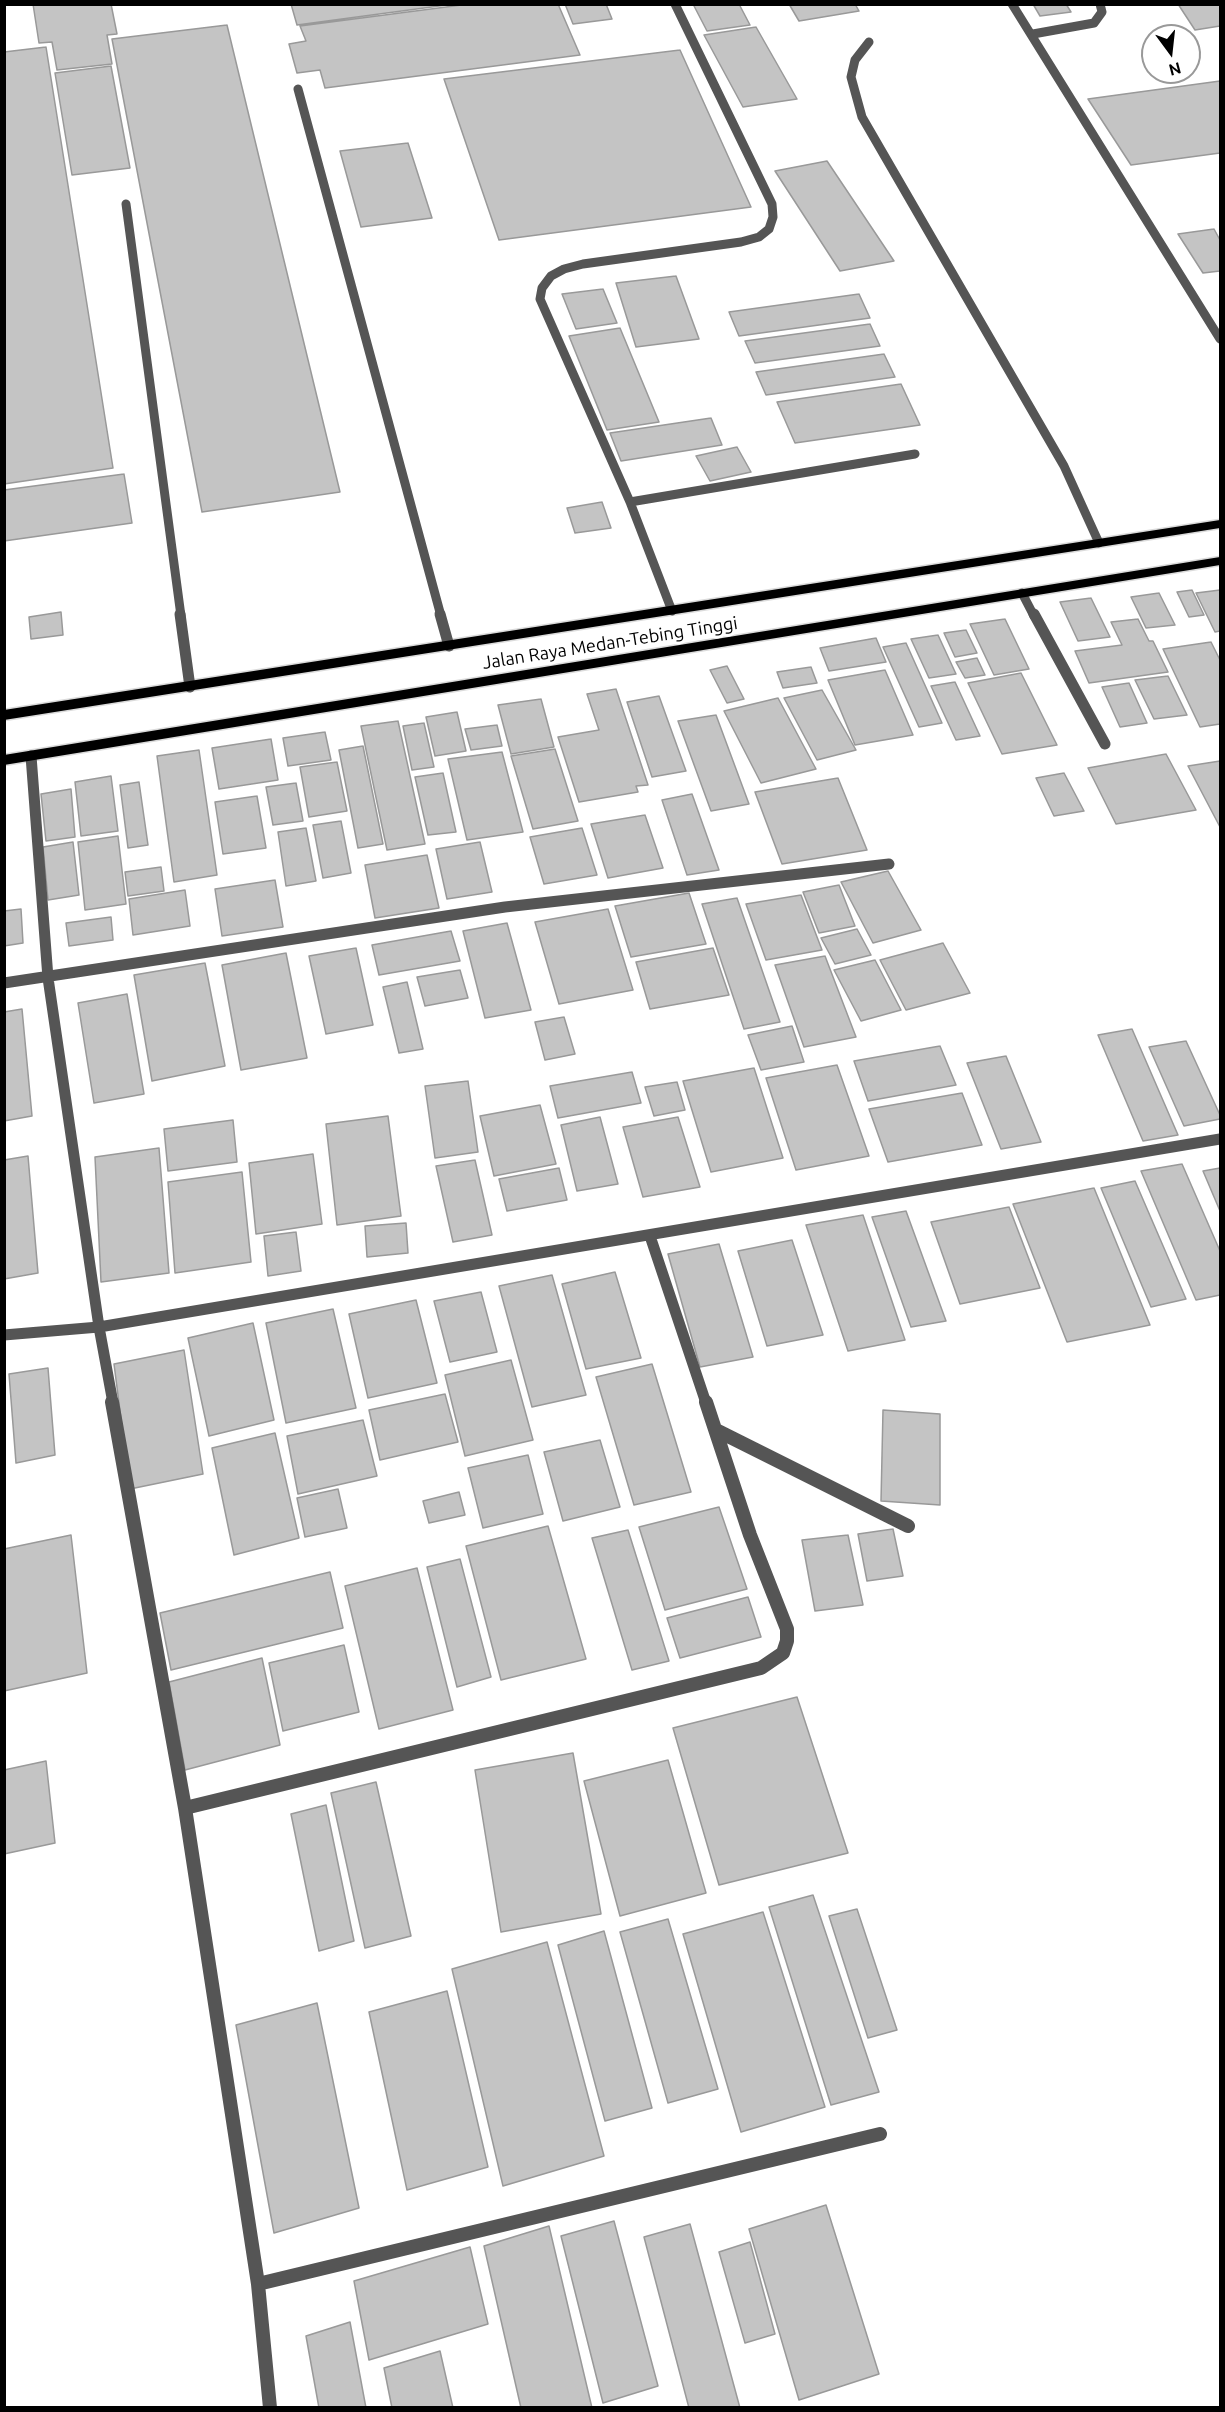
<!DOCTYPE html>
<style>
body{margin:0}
#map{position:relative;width:1225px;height:2412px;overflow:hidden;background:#fff;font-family:Ubuntu,sans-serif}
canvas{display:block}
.frame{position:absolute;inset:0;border:6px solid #000;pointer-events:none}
.north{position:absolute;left:1141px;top:24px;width:60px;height:60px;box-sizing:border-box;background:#fff;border:2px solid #999;border-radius:50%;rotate:165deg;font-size:16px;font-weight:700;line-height:24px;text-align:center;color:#000}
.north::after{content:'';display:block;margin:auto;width:21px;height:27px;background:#000;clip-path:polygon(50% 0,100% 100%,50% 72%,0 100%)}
</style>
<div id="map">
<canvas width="1225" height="2412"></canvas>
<div class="frame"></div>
<div class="north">N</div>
</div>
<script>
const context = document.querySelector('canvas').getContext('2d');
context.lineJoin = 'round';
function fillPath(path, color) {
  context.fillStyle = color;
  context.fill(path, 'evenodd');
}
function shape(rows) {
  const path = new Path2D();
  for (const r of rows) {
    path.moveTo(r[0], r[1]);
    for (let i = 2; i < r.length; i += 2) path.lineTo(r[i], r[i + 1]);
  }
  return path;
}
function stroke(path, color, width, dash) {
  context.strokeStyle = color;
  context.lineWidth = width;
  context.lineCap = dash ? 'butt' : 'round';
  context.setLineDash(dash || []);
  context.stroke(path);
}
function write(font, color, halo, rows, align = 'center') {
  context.font = font + ' Ubuntu,sans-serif';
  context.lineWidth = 6;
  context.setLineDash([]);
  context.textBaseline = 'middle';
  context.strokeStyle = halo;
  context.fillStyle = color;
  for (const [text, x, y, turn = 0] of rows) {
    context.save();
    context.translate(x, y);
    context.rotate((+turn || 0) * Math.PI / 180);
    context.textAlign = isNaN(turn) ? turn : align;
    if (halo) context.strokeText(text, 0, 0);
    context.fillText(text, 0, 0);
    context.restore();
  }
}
const building = shape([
 [33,4,111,4,117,34,107,35,112,64,57,70,52,42,39,43,33,4],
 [291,4,454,4,297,25,291,4],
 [469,4,558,4,580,55,325,88,320,70,297,73,289,44,306,41,300,26,469,4],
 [565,4,606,4,612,19,573,24,565,4],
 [693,4,739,4,750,25,707,31,693,4],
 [789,4,855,4,859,11,799,21,789,4],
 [1033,4,1066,4,1071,12,1040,16,1033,4],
 [1178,4,1220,4,1220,26,1195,30,1178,4],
 [227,25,340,492,202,512,112,39,227,25],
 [756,27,797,99,743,107,704,35,756,27],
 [46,47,113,468,4,484,4,52,46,47],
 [680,50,751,207,499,240,444,79,680,50],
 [111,66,130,168,72,175,55,73,111,66],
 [1220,81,1220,153,1131,165,1088,99,1220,81],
 [408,143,432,218,361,227,340,151,408,143],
 [827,161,894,261,840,271,775,171,827,161],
 [1214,229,1220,240,1220,271,1203,273,1178,234,1214,229],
 [676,276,699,339,636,347,616,283,676,276],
 [603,289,617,323,576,329,562,294,603,289],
 [859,294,870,318,739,336,729,312,859,294],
 [870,324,880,346,755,363,745,341,870,324],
 [620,328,659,422,607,430,569,336,620,328],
 [884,354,895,377,766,395,756,372,884,354],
 [901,384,920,425,795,443,777,402,901,384],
 [711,418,722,445,621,461,610,433,711,418],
 [737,447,751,472,710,481,696,456,737,447],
 [124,474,132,523,4,541,4,490,124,474],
 [602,502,611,528,575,533,567,508,602,502],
 [1192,590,1204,615,1189,617,1177,592,1192,590],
 [1220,590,1220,631,1215,632,1196,593,1220,590],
 [1159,593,1175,625,1146,628,1131,597,1159,593],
 [1091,598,1110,637,1078,641,1060,602,1091,598],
 [61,612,63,635,31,639,29,617,61,612],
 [1005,619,1029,669,994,675,970,624,1005,619],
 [1138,619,1149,641,1153,641,1168,672,1089,683,1075,651,1122,645,1111,622,1138,619],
 [966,630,977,653,955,657,944,633,966,630],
 [938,635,956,674,929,678,911,639,938,635],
 [876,638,886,662,829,671,820,648,876,638],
 [1211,642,1220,660,1220,724,1200,727,1163,649,1211,642],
 [906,643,942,723,919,727,883,647,906,643],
 [977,658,985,675,965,678,956,662,977,658],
 [727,666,744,699,727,703,710,670,727,666],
 [811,667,817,683,783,688,777,672,811,667],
 [885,670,913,735,855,745,828,680,885,670],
 [1021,673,1057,745,1002,754,968,683,1021,673],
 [1168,676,1187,715,1154,719,1135,680,1168,676],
 [955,682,980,736,956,740,931,686,955,682],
 [1129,683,1147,723,1120,727,1102,687,1129,683],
 [616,689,648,785,636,786,638,792,579,802,558,737,599,730,587,694,616,689],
 [822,690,856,750,817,760,784,698,822,690],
 [659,696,686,771,652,777,627,702,659,696],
 [778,698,816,769,761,783,724,711,778,698],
 [541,699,554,747,511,754,498,705,541,699],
 [457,712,466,751,435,756,426,717,457,712],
 [716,715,749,804,711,811,678,721,716,715],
 [398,721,425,844,387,850,361,726,398,721],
 [424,723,434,767,412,770,403,726,424,723],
 [497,725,502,746,471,750,465,729,497,725],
 [325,732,331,760,288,766,283,738,325,732],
 [271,739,278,780,219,789,212,748,271,739],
 [363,746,383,844,358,848,339,750,363,746],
 [555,749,578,821,533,829,511,756,555,749],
 [199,750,217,875,174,882,157,756,199,750],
 [502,752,523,832,467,840,448,759,502,752],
 [1166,754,1196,810,1116,824,1088,768,1166,754],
 [1220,761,1220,827,1188,766,1220,761],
 [337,762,347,811,309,817,300,767,337,762],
 [443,773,456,832,428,835,415,777,443,773],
 [1064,773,1084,811,1054,816,1036,778,1064,773],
 [111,776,118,831,81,836,75,782,111,776],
 [838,778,867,850,782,864,755,792,838,778],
 [139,782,148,845,128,848,120,785,139,782],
 [296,783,303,821,273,825,266,787,296,783],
 [71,789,75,837,46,841,41,794,71,789],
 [692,794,719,870,687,875,662,800,692,794],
 [257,796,266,848,223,854,215,802,257,796],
 [645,815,663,868,608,878,591,824,645,815],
 [341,821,351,873,323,878,313,825,341,821],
 [306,828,316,881,286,886,278,832,306,828],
 [582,828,597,875,544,884,530,837,582,828],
 [118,836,126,904,85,910,78,842,118,836],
 [73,842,79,895,48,900,43,847,73,842],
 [480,842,492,892,447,899,436,849,480,842],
 [427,855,439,908,375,918,365,865,427,855],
 [161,867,164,891,128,896,125,872,161,867],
 [888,871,921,930,873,943,841,882,888,871],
 [275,880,283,927,222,936,215,889,275,880],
 [839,885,855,926,819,933,803,892,839,885],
 [185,890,190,926,133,935,129,899,185,890],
 [689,893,706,944,631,957,615,906,689,893],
 [801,895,822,950,766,960,746,904,801,895],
 [737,898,780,1022,744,1029,702,904,737,898],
 [21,909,23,943,4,946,4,911,21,909],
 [608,909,633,990,559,1004,535,922,608,909],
 [111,917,113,940,69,946,66,923,111,917],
 [507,923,531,1010,485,1018,463,931,507,923],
 [857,929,871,955,835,964,821,938,857,929],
 [451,931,460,961,379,975,372,945,451,931],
 [943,943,970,993,906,1010,880,960,943,943],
 [356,948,373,1025,326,1034,309,956,356,948],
 [713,948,729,995,650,1009,636,962,713,948],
 [286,953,307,1058,241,1070,222,965,286,953],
 [825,956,856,1037,804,1047,775,965,825,956],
 [875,960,901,1010,861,1021,834,970,875,960],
 [205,963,225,1066,152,1081,134,975,205,963],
 [460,970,468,998,425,1006,417,977,460,970],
 [407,982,423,1049,399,1053,383,987,407,982],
 [127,994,144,1094,94,1103,78,1003,127,994],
 [22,1009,32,1116,4,1121,4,1012,22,1009],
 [564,1017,575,1054,545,1060,535,1022,564,1017],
 [792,1026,804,1062,761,1070,748,1035,792,1026],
 [1132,1029,1178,1135,1143,1141,1098,1035,1132,1029],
 [1186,1041,1220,1115,1220,1119,1184,1126,1149,1047,1186,1041],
 [940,1046,956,1085,868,1101,854,1061,940,1046],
 [1006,1056,1041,1142,1001,1149,967,1063,1006,1056],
 [837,1065,869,1156,796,1170,766,1078,837,1065],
 [754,1068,783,1158,711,1172,683,1081,754,1068],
 [632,1072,641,1103,558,1118,550,1086,632,1072],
 [468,1081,478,1152,435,1158,425,1086,468,1081],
 [677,1082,685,1110,654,1116,645,1087,677,1082],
 [962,1093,982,1145,888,1162,869,1109,962,1093],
 [540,1105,556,1164,494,1176,480,1116,540,1105],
 [388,1116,401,1216,337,1225,326,1124,388,1116],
 [600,1117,618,1184,577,1191,561,1125,600,1117],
 [678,1117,700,1187,643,1197,623,1127,678,1117],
 [233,1120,237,1162,168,1171,164,1129,233,1120],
 [159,1148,169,1273,101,1282,95,1157,159,1148],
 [313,1154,322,1224,256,1234,249,1163,313,1154],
 [28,1156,38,1273,4,1279,4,1160,28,1156],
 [475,1160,492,1235,453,1242,436,1166,475,1160],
 [1182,1164,1220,1251,1220,1295,1196,1300,1141,1171,1182,1164],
 [559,1168,567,1200,507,1211,499,1179,559,1168],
 [1220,1168,1220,1211,1203,1171,1220,1168],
 [242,1172,251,1262,175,1273,168,1182,242,1172],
 [1135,1181,1186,1299,1151,1307,1101,1188,1135,1181],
 [1094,1188,1150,1325,1067,1342,1013,1204,1094,1188],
 [1009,1207,1040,1288,960,1304,931,1222,1009,1207],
 [906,1211,946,1321,911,1327,872,1217,906,1211],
 [863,1215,905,1340,848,1351,806,1225,863,1215],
 [406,1223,408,1253,367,1257,365,1226,406,1223],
 [296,1232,301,1271,268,1276,264,1236,296,1232],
 [792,1240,823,1335,767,1346,738,1251,792,1240],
 [719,1244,753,1357,700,1367,668,1254,719,1244],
 [615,1272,641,1358,586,1369,562,1284,615,1272],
 [552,1275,586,1395,532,1407,499,1286,552,1275],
 [481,1292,497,1352,450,1362,434,1301,481,1292],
 [416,1300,437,1383,368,1398,349,1314,416,1300],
 [333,1309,356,1408,286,1423,266,1323,333,1309],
 [253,1323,274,1420,209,1436,188,1338,253,1323],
 [184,1350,203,1474,130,1489,114,1364,184,1350],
 [511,1360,533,1440,465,1456,445,1375,511,1360],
 [652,1364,691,1492,634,1505,596,1377,652,1364],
 [48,1368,55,1455,16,1463,9,1374,48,1368],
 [445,1394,458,1442,380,1460,369,1410,445,1394],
 [883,1410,940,1414,940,1505,881,1501,883,1410],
 [363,1420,377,1476,298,1494,287,1436,363,1420],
 [275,1433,299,1538,234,1555,212,1448,275,1433],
 [600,1440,620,1507,563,1521,544,1452,600,1440],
 [528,1455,543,1514,483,1528,468,1468,528,1455],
 [338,1489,347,1528,305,1537,297,1498,338,1489],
 [459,1492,465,1515,429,1523,423,1501,459,1492],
 [719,1507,747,1589,665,1610,639,1527,719,1507],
 [548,1526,586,1659,501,1680,466,1546,548,1526],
 [893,1529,903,1576,867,1581,858,1534,893,1529],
 [628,1530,669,1661,632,1670,592,1538,628,1530],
 [71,1535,87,1673,4,1691,4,1549,71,1535],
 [848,1535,863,1605,815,1611,802,1540,848,1535],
 [460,1559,491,1677,457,1687,427,1567,460,1559],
 [417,1568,453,1710,379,1729,345,1586,417,1568],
 [330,1572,343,1628,171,1670,160,1613,330,1572],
 [748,1597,761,1637,680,1658,667,1618,748,1597],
 [344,1645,359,1712,283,1731,269,1663,344,1645],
 [262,1658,280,1745,185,1770,169,1682,262,1658],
 [797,1697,848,1853,719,1885,673,1728,797,1697],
 [573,1753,601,1914,501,1932,475,1770,573,1753],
 [668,1760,706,1893,620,1916,584,1781,668,1760],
 [46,1761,55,1843,4,1854,4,1770,46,1761],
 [376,1782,411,1936,365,1948,331,1793,376,1782],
 [326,1805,354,1941,319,1951,291,1814,326,1805],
 [813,1895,879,2092,831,2105,769,1907,813,1895],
 [857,1909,897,2030,868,2038,829,1916,857,1909],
 [763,1912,825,2107,741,2132,683,1934,763,1912],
 [668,1919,718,2089,668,2103,620,1932,668,1919],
 [604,1931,652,2108,605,2121,558,1945,604,1931],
 [547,1942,604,2156,503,2186,452,1969,547,1942],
 [447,1991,488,2167,407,2190,369,2012,447,1991],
 [317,2003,359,2208,274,2233,236,2025,317,2003],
 [826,2205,879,2374,799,2400,749,2229,826,2205],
 [614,2221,658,2386,603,2403,561,2236,614,2221],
 [690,2224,740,2408,689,2408,644,2237,690,2224],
 [549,2226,592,2408,521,2408,484,2246,549,2226],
 [750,2242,775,2334,745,2343,719,2252,750,2242],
 [470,2247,488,2324,369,2360,354,2281,470,2247],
 [350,2322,366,2408,319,2408,306,2336,350,2322],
 [440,2351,453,2408,392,2408,384,2368,440,2351]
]);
fillPath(building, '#c4c4c4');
stroke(building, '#999', 1.5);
const trunk = shape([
 [1220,520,1220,528,4,720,4,710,1220,520],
 [1220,557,1220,565,4,765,4,755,1220,557]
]);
stroke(trunk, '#dbdbdb', 3);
stroke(shape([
 [1012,4,1220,339],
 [1033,34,1094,23,1102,12,1100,4],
 [869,42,855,60,851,77,862,117,1064,466,1099,543],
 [298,89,441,616],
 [126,204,181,616],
 [630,502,915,454],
 [672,611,630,502,540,299,542,288,551,276,564,269,583,264,741,242,759,237,769,229,773,217,772,204,675,4]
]), '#555', 9);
stroke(shape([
 [180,614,190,687],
 [440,614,449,646]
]), '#555', 11);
stroke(shape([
 [1022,593,1034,616]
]), '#555', 9);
stroke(shape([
 [1034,614,1105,744],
 [31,756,48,978,99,1327,113,1403],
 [4,983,505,907,889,864],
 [650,1236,706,1403],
 [4,1335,99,1327,1220,1139]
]), '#555', 11);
stroke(shape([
 [112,1402,185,1808,258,2284,270,2408],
 [716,1430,908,1526],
 [185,1808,761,1668,783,1653,787,1641,787,1629,750,1535,706,1402],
 [258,2284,880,2134]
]), '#555', 14);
fillPath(trunk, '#000');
write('18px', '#000', '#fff', [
 ["Jalan Raya Medan-Tebing Tinggi",610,643,-9]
]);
</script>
